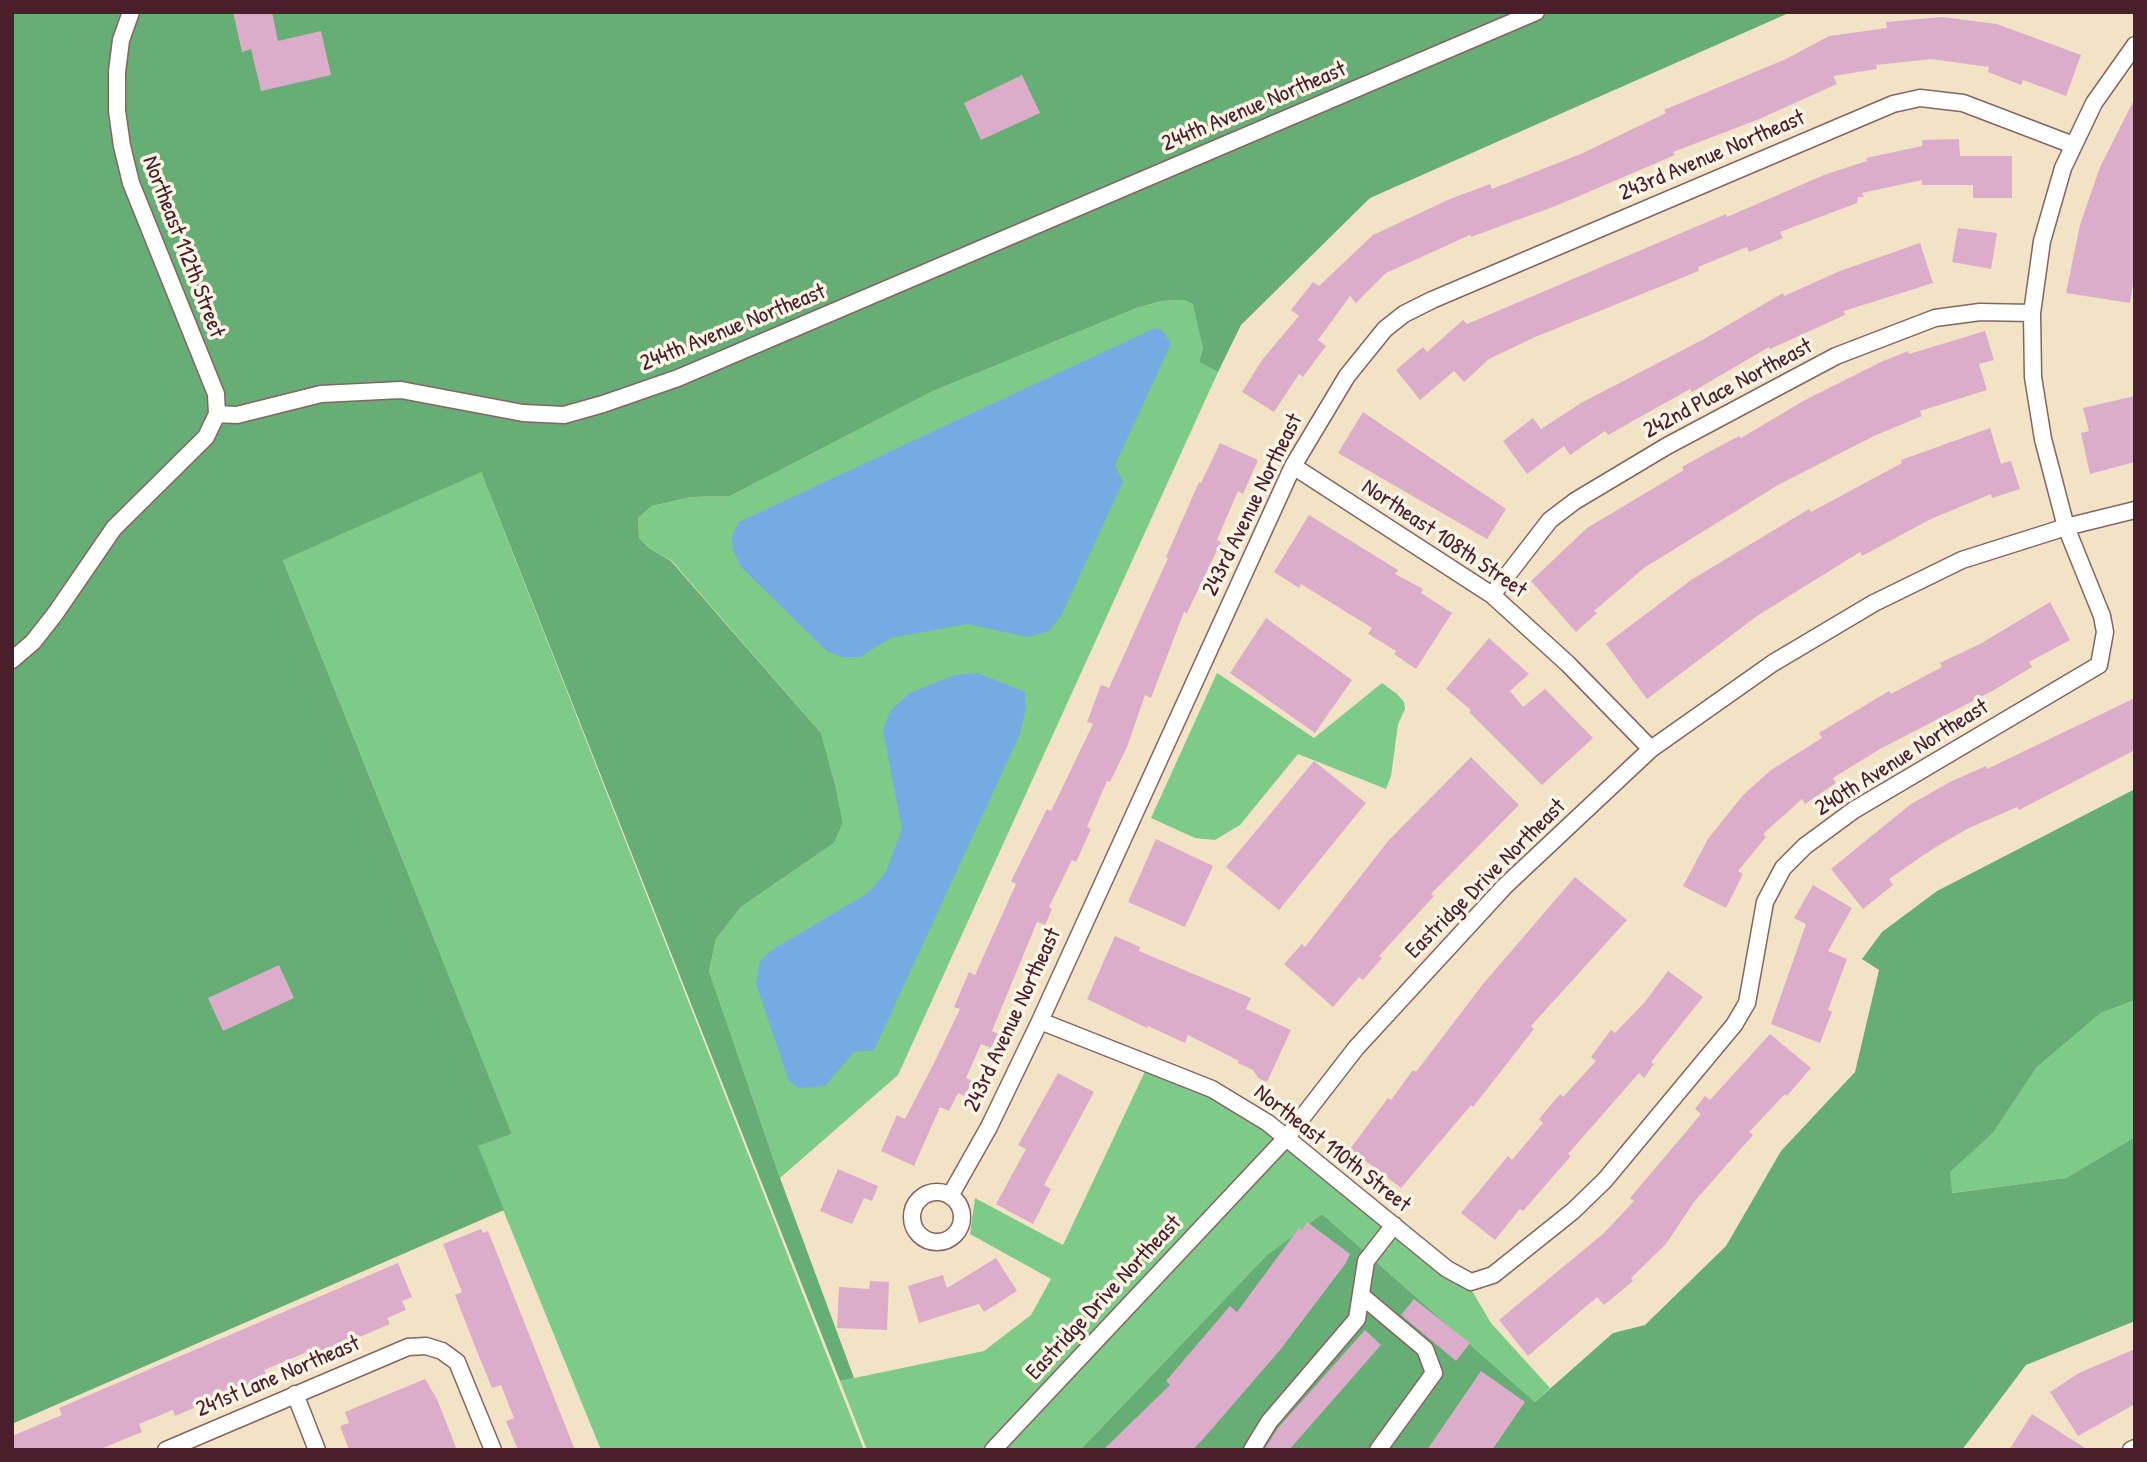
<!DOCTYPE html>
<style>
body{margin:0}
#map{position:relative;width:2147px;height:1462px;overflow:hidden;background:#f3e3c6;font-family:"Patrick Hand",sans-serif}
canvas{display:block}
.frame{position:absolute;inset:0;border:14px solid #4a1f2b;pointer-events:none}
</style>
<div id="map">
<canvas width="2147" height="1462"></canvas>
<div class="frame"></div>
</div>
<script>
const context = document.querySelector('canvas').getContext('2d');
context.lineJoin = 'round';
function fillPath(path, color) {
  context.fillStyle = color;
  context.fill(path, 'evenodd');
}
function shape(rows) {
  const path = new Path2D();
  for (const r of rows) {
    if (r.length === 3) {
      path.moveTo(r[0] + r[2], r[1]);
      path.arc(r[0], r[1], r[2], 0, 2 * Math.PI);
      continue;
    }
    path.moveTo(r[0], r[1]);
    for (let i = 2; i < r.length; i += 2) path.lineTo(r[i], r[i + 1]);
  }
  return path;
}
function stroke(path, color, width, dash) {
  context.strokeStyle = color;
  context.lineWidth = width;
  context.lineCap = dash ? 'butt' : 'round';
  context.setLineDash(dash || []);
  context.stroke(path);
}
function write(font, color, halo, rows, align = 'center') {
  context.font = font + ' "Patrick Hand",sans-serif';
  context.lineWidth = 7;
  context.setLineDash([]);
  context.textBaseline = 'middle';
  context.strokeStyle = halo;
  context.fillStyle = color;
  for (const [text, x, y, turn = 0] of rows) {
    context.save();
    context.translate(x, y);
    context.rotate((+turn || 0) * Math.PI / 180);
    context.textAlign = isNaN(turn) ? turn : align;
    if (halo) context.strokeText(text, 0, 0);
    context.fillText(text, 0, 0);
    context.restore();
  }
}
fillPath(shape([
 [1184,300,1193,304,1198,317,1203,348,1199,362,1218,372,898,1075,780,1178,709,971,716,939,741,907,834,843,843,823,836,788,821,733,672,561,649,548,639,538,638,518,652,506,691,497,730,496,933,391,1137,308,1161,301],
 [242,457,481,472,864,1450,601,1450,477,1146,512,1134],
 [1217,673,1314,738,1382,683,1397,694,1404,702,1405,709,1398,724,1391,776,1386,789,1298,754,1240,825,1215,840,1195,838,1151,818],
 [2135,1000,2135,1137,2066,1178,1951,1193,1949,1172,1993,1133,2037,1067,2101,1013],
 [1149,1063,1212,1089,1465,1279,1491,1323,1550,1388,1535,1402,1322,1214,1267,1255,1080,1450,867,1450,840,1381,984,1351,1031,1315,1051,1279,970,1234,975,1198,1063,1245]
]), '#7dca89');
fillPath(shape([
 [12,12,1791,12,1370,198,1241,325,1218,372,1199,362,1203,348,1193,304,1184,300,1161,301,1137,308,933,391,730,496,691,497,652,506,638,518,639,538,649,548,671,561,821,733,836,788,843,823,834,843,741,907,716,939,709,971,780,1178,854,1378,840,1381,481,472,283,560,512,1134,478,1146,504,1210,12,1424],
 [2135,789,2135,1000,2101,1013,2037,1067,1993,1133,1950,1172,1952,1193,2066,1178,2135,1137,2135,1321,2026,1365,1962,1450,1080,1450,1267,1255,1322,1214,1535,1402,1613,1333,1645,1325,1726,1246,1781,1151,1855,1072,1879,970,1862,959,1882,932,1937,891]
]), '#66ae75');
fillPath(shape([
 [1155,328,1163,331,1171,344,1115,465,1123,482,1061,616,1049,631,1028,637,967,624,891,638,860,657,842,657,827,651,741,567,733,550,732,536,739,522],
 [978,673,1025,692,1026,707,1020,734,874,1050,854,1052,825,1086,798,1088,789,1081,756,984,760,961,772,950,868,893,886,872,902,829,883,730,890,711,910,693,955,675]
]), '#74abe3');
fillPath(shape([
 [233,12,272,12,278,41,321,31,331,75,261,91,251,49,242,52],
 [1942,17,1997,24,2081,55,2066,96,2023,80,2021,85,1988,72,1989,67,1931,59,1876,65,1877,69,1833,76,1837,84,1757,120,1673,152,1675,155,1558,205,1471,237,1470,235,1386,273,1356,303,1350,296,1318,340,1326,346,1303,377,1299,374,1274,412,1242,392,1262,360,1299,316,1291,310,1313,282,1319,286,1373,235,1450,199,1490,184,1492,189,1583,153,1666,113,1664,110,1786,59,1829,36,1887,28,1886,22],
 [1022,75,1040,113,981,140,964,103],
 [2135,98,2135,270,2130,303,2066,293,2080,225,2100,167],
 [1959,139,1960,156,2012,156,2012,198,1973,198,1973,185,1922,185,1922,180,1862,193,1864,197,1858,197,1857,203,1780,232,1783,238,1749,252,1747,247,1698,267,1699,271,1535,337,1489,359,1464,382,1454,371,1420,400,1396,370,1423,347,1427,352,1463,320,1467,324,1726,214,1727,217,1824,175,1867,161,1866,158,1922,146,1922,140],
 [1958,228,1997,233,1991,269,1952,262],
 [1920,243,1933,283,1844,311,1845,315,1770,349,1769,347,1692,392,1690,389,1608,435,1605,431,1570,455,1564,446,1527,474,1503,441,1533,418,1541,429,1581,403,1704,339,1783,293,1784,296,1840,271],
 [1985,331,1994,360,1979,364,1987,390,1920,411,1922,416,1874,436,1778,485,1644,568,1594,611,1597,613,1576,632,1531,581,1587,528,1684,470,1682,467,1707,453,1739,436,1741,438,1805,400,1881,362,1908,351,1909,354],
 [2135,396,2135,462,2090,474,2081,433,2089,431,2083,408],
 [1363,412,1506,509,1487,539,1338,453],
 [1990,428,2001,464,2011,461,2020,489,1992,498,1991,494,1931,519,1862,556,1860,552,1757,616,1647,699,1606,644,1691,580,1809,509,1811,512,1902,463,1901,460],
 [1220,443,1258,460,1243,494,1238,491,1217,540,1221,542,1187,613,1184,612,1151,698,1145,695,1127,747,1110,782,1107,781,1087,827,1091,829,1076,862,1072,860,1049,907,1052,909,1045,925,1037,922,992,1031,998,1034,991,1048,981,1044,966,1078,972,1081,965,1096,958,1093,949,1111,940,1107,914,1166,881,1151,897,1115,905,1119,934,1063,960,1009,954,1007,969,972,975,975,1016,884,1011,881,1047,809,1051,811,1093,724,1087,722,1101,685,1109,688,1168,558,1166,557,1199,482,1201,483],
 [1309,515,1398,570,1395,574,1423,589,1421,593,1452,613,1416,669,1394,654,1396,651,1368,634,1372,628,1301,584,1299,588,1274,572],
 [2050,602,2070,640,2029,662,2032,667,1994,690,1880,749,1833,778,1836,783,1805,804,1802,799,1763,834,1766,837,1738,871,1743,874,1726,908,1683,886,1708,839,1743,795,1771,770,1822,738,1819,733,1889,691,1891,694,1942,667,1940,663,1980,644],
 [1266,618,1352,680,1315,733,1230,673],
 [1489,638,1529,674,1510,691,1523,707,1545,689,1593,738,1542,785,1469,712,1471,710,1446,689],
 [2135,698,2135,750,2019,810,2017,807,1969,828,1934,848,1889,879,1893,885,1863,909,1831,869,1911,804,1950,782,1986,766,1987,769],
 [1471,757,1519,805,1431,894,1434,896,1379,956,1382,958,1363,980,1359,977,1333,1007,1284,964,1302,944,1305,947,1389,840],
 [1314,761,1366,803,1279,910,1226,867],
 [1156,839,1213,866,1185,927,1128,902],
 [1575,877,1627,920,1531,1026,1534,1029,1473,1107,1471,1105,1401,1188,1350,1149,1388,1098,1391,1100,1413,1070,1416,1072,1483,984],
 [1813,885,1852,908,1828,951,1847,959,1828,1010,1832,1012,1820,1043,1771,1024,1806,924,1794,918],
 [1115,936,1140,947,1139,951,1251,998,1246,1009,1291,1030,1267,1082,1258,1078,1253,1070,1238,1063,1239,1061,1188,1035,1185,1043,1148,1026,1147,1028,1087,999],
 [279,965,294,998,223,1031,208,998],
 [1668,971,1703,997,1651,1062,1654,1064,1644,1078,1639,1073,1568,1154,1571,1156,1550,1180,1523,1211,1520,1209,1495,1240,1461,1213,1508,1156,1512,1160,1543,1123,1539,1119,1560,1094,1563,1097,1596,1061,1591,1057,1611,1030,1615,1033,1644,1003],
 [1770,1034,1811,1068,1787,1096,1785,1094,1749,1132,1753,1135,1694,1202,1666,1244,1631,1278,1633,1281,1604,1305,1597,1297,1528,1356,1499,1320,1604,1233,1634,1201,1630,1198,1701,1114,1695,1109,1705,1096,1710,1100],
 [1058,1073,1094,1092,1044,1185,1051,1189,1033,1224,996,1204,1026,1149,1018,1145],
 [838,1169,878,1186,872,1201,864,1198,852,1224,820,1211],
 [1307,1222,1350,1254,1346,1263,1280,1350,1204,1438,1192,1450,1103,1450,1170,1385,1166,1381,1230,1306,1237,1312,1299,1228,1302,1230],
 [481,1229,483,1233,488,1231,575,1450,518,1450,506,1421,514,1418,501,1385,492,1388,474,1344,455,1295,462,1292,443,1244],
 [996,1258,1017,1291,984,1312,979,1304,919,1323,908,1286,943,1275,947,1288],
 [398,1263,412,1297,402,1301,406,1310,387,1318,390,1324,310,1358,307,1352,264,1370,267,1377,175,1416,173,1410,139,1424,142,1432,98,1450,12,1450,12,1436,62,1415,59,1408],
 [870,1281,889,1282,887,1330,837,1328,839,1287,869,1289],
 [1414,1299,1470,1343,1456,1361,1401,1315],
 [1365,1330,1381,1345,1289,1450,1264,1450,1278,1428],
 [2135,1349,2135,1404,2078,1436,2050,1392,2079,1373],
 [1481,1371,1525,1402,1492,1450,1427,1450],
 [425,1379,437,1399,457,1450,349,1450,340,1426,349,1423,345,1412],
 [2032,1414,2088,1450,2009,1450]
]), '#dbadca');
const minor = shape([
 [131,12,121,40,117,72,117,111,122,146,131,183,216,394,217,414],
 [1293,466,1492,595,1568,664,1651,749],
 [1492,595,1550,520,1575,501,1667,446,1836,356,1935,318,1980,312,2032,313],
 [12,660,33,642,55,614,114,528,206,437,217,414,237,415,321,394,401,390,523,413,564,415,603,404,678,378,1536,12],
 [1040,1021,1212,1089,1268,1123,1447,1269,1471,1282,1493,1275,1573,1211,1605,1180,1734,1025,1747,1003,1765,902,1783,868,1805,846,1854,810,2099,665,2105,632,2102,616,2066,527,2043,439,2033,377,2032,313,2042,241,2063,168,2094,103,2135,45],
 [937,1217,25],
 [950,1196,989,1127,1040,1021,1293,466,1347,376,1385,329,1404,314,1432,300,1893,104,1920,98,1963,103,2073,145],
 [1362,1296,1425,1349,1434,1373,1378,1450],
 [295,1394,317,1450],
 [166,1450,408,1347,426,1346,442,1351,457,1362,493,1450],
 [993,1450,1287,1137,1356,1048,1505,886,1651,749,1773,663,1874,603,1962,560,2066,527,2135,510],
 [1252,1450,1269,1422,1357,1319,1366,1261,1394,1225],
 [2131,1450,2135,1448]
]);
stroke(minor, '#856461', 19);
stroke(minor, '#fff', 16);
write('23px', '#4a1f2b', '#fcf5e5', [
 ["244th Avenue Northeast",1254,107,-23],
 ["243rd Avenue Northeast",1712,156,-23],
 ["Northeast 112th Street",183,247,69],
 ["244th Avenue Northeast",733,328,-22],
 ["242nd Place Northeast",1728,389,-28],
 ["243rd Avenue Northeast",1253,505,-64],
 ["Northeast 108th Street",1444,539,34],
 ["240th Avenue Northeast",1902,758,-32],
 ["Eastridge Drive Northeast",1486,879,-45],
 ["243rd Avenue Northeast",1013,1020,-65],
 ["Northeast 110th Street",1332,1149,38],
 ["Eastridge Drive Northeast",1104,1298,-47],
 ["241st Lane Northeast",278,1377,-23]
]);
</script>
